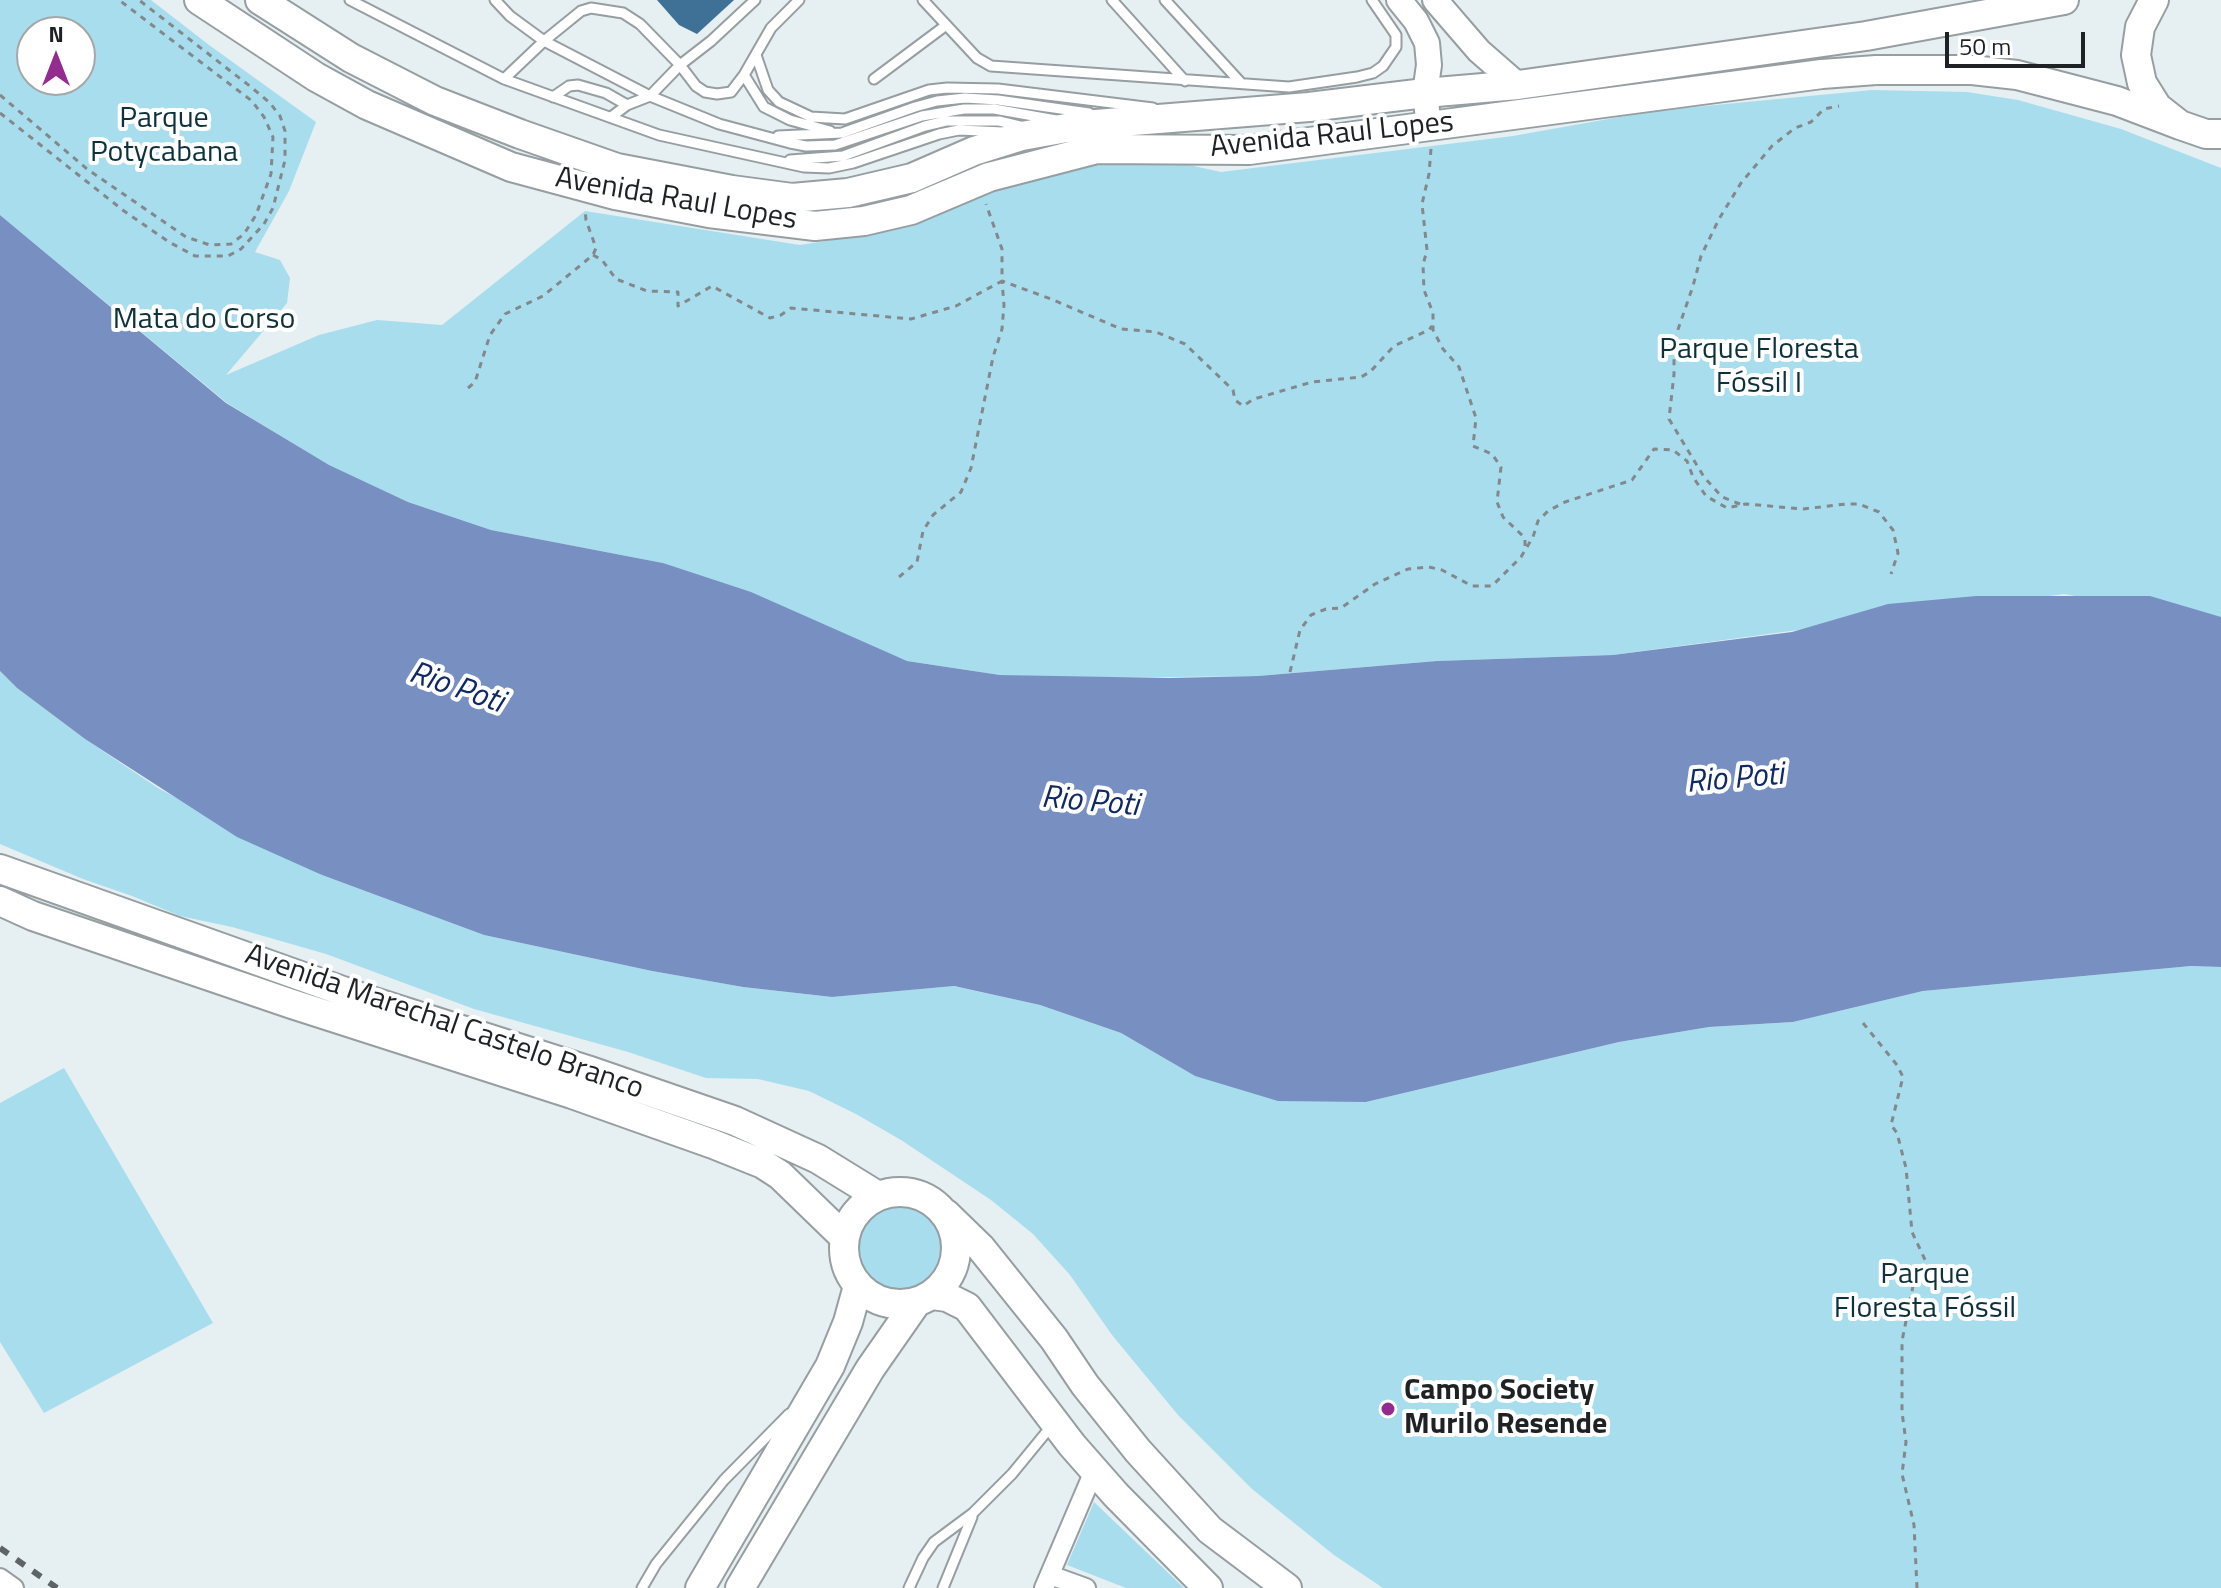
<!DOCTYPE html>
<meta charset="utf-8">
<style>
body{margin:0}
#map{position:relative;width:2221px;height:1588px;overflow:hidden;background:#e6eff2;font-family:"Titillium Web",sans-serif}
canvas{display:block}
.north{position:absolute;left:16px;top:16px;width:80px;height:80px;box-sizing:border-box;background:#fff;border:2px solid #a5a7a7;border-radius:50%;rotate:0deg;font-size:22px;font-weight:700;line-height:32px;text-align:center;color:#1f2224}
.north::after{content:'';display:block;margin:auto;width:28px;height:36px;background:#942b8f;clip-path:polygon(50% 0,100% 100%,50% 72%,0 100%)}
.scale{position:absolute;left:1945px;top:32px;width:140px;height:36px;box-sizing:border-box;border:4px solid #1f2224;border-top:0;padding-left:10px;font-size:24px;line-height:28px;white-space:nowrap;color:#1f2224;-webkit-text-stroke:6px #fff;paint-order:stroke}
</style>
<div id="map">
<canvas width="2221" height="1588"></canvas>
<div class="north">N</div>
<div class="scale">50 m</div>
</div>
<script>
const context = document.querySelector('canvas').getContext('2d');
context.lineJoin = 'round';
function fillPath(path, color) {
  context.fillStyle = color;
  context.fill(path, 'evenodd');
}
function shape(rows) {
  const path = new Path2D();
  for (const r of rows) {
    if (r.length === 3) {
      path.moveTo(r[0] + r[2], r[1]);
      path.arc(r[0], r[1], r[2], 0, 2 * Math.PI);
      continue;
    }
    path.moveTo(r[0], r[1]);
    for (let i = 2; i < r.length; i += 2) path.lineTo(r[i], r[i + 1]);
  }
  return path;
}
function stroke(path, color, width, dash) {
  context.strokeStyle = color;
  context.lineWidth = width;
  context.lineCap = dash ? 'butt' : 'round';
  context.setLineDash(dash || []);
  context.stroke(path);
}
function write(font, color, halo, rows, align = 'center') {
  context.font = font + ' "Titillium Web",sans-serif';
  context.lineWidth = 8;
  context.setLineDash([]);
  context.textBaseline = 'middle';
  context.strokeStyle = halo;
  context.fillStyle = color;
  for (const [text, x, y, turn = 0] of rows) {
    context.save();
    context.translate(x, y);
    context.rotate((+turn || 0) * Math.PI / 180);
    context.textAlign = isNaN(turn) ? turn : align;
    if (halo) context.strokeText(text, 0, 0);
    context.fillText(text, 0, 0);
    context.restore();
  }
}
fillPath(shape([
 [0,0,151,0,209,45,316,122,289,191,255,252,280,260,290,278,287,303,226,375,319,335,377,320,442,325,585,211,800,245,871,234,920,222,1029,174,1076,163,1171,161,1221,172,1513,136,1653,111,1872,90,1967,92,2018,100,2121,129,2221,168,2221,623,2064,594,1613,655,1437,661,1258,676,1084,678,1000,675,907,661,663,563,491,530,408,502,328,465,227,403,0,215],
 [32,32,80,32,80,80,32,80],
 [0,671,17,688,85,739,158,788,322,875,484,935,652,971,743,987,832,997,953,986,1040,1005,1121,1033,1195,1076,1366,1102,1619,1042,1709,1027,1793,1022,1923,991,2191,966,2221,967,2221,1588,1383,1588,1334,1555,1252,1489,1178,1415,1112,1335,1070,1275,1033,1234,991,1200,901,1140,856,1114,809,1091,758,1079,706,1078,628,1052,474,1009,326,954,232,927,180,916,132,896,83,879,0,844],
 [64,1068,213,1323,44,1413,0,1342,0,1103],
 [900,1248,45],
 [1094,1502,1184,1588,1126,1588,1067,1565]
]), '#a8ddee');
fillPath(shape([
 [0,215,226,403,329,465,408,502,491,530,663,563,751,592,907,661,1000,675,1169,678,1258,676,1437,661,1613,655,1792,632,1888,604,1976,596,2150,596,2221,617,2221,967,2191,966,1923,991,1793,1022,1709,1027,1619,1042,1366,1102,1278,1101,1195,1076,1121,1033,1040,1005,954,986,832,997,743,987,652,971,484,935,322,875,237,837,85,739,17,688,0,671]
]), '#7790c1');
fillPath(shape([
 [657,0,734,0,697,34,679,25]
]), '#3e7195');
const lane = shape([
 [350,0,504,79,659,135,804,167,829,168,853,163,939,134,959,130,1003,132],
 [495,0,510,16,544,41,650,96,719,124,790,143,806,146,835,145,922,116,964,109,994,109,1056,120],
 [923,0,977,58,991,66,1289,87,1357,77,1373,73,1383,66,1396,47,1396,35,1372,0],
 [1112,0,1185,81],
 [1165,0,1241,83],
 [756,55,768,90,779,102,811,117,845,119,929,90,947,88,998,89,1153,108],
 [744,75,764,107,790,120,830,131],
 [504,79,544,41,581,11,591,8,623,13,640,24,680,65,696,86,705,92,717,94,731,92,744,75,771,28,799,0],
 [874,79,945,26],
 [553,97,569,86,578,85,606,93,627,105],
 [611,117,627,105,650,96,680,65,711,41,755,0],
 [778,136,842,133,915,107,937,101,965,98,998,100,1089,113],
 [790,160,843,156,925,126,946,121,999,121,1024,127],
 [642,1588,656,1564,724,1480,789,1414],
 [909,1588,923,1558,934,1542,973,1513,1012,1474,1053,1424],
 [943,1588,972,1517]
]);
const street = shape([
 [1050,1575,1086,1588],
 [0,1578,14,1588],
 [1044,1588,1094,1471]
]);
const secondary = shape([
 [1399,0,1416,21,1427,43,1429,65,1425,93,1429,127],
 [1435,0,1479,51,1518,85]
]);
const primary = shape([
 [199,0,316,77,367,105,511,167,615,195,709,213,815,226,864,221,911,210,989,177,1097,149,1249,150,1822,74,1876,70,1972,70,2017,75,2117,101,2180,125],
 [260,0,351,58,435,101,520,134,617,168,732,190,792,198,848,193,912,178,974,151,1022,136,1083,125,1309,107,1425,93,1518,85,1866,36,2064,0],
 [2154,0,2140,27,2136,55,2142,83,2157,107,2180,125,2206,134,2221,134],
 [0,869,368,1000,587,1070,735,1121,818,1159,878,1196],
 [0,901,33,916,292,1004,572,1094,713,1144,763,1164,780,1175,844,1237],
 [900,1248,56],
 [946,1214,981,1248,1054,1339,1085,1385,1138,1451,1210,1530,1287,1588],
 [932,1295,947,1297,967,1307,1072,1445,1116,1495,1208,1588],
 [700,1588,830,1366,848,1322,858,1286],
 [740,1588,870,1369,916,1303]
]);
stroke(lane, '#969ea1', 13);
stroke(street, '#969ea1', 22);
stroke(secondary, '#969ea1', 28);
stroke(primary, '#969ea1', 32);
stroke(shape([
 [0,95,87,169,186,237,210,245,231,244,244,234,256,215,271,174,273,137,264,117,252,101,119,0],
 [0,113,124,211,169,242,195,256,228,256,241,249,264,224,273,208,285,160,285,131,280,116,270,103,251,87,139,0],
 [1431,149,1429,174,1422,204,1427,250,1423,265,1424,290,1433,313,1433,330,1443,349,1459,367,1476,418,1473,446,1492,454,1501,467,1497,502,1503,517,1525,538,1525,548],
 [593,255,602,260,616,279,647,291,678,292,678,306,712,286,770,318,781,315,791,308,911,319,956,306,1002,281,1002,249,986,204],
 [468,388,475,382,490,335,505,314,543,296,593,255,596,248,586,220,585,209],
 [1740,504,1722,497,1704,477,1669,419,1674,374,1674,341,1693,286,1701,256,1719,219,1741,183,1772,146,1795,128,1811,122,1824,109,1839,106],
 [899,577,917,562,923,531,933,515,961,492,971,468,993,357,1002,329,1004,305,1002,281,1051,299,1121,329,1156,332,1185,344,1233,390,1235,400,1243,406,1254,399,1312,382,1361,377,1370,372,1394,346,1429,330,1432,326],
 [1290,672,1300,630,1311,615,1326,609,1341,608,1375,584,1408,569,1429,567,1442,570,1472,586,1492,586,1521,557,1533,537,1538,521,1548,511,1565,502,1632,480,1654,449,1673,450,1687,461,1693,477,1706,496,1727,508,1746,504,1803,509,1846,504,1859,504,1879,512,1893,530,1898,553,1891,574],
 [1863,1023,1897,1065,1903,1077,1891,1125,1897,1133,1906,1168,1912,1232,1927,1264,1913,1286,1902,1341,1902,1412,1906,1442,1902,1474,1914,1525,1917,1588]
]), '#82888b', 3, [6, 6]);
stroke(lane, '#fff', 9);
stroke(street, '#fff', 18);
stroke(secondary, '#fff', 24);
stroke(primary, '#fff', 28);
stroke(shape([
 [0,1548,57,1588]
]), '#5e6366', 6, [10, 10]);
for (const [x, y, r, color] of [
 [1388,1409,8,"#942b8f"]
]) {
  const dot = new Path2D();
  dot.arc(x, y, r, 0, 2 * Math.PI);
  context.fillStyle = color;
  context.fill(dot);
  stroke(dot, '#fff', 3);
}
write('30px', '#0e323b', '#fff', [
 ["Parque",164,120],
 ["Potycabana",164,154],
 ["Mata do Corso",204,321],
 ["Parque Floresta",1759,351],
 ["Fóssil I",1759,385],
 ["Parque",1925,1276],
 ["Floresta Fóssil",1925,1310]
]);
write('30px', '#1f2224', '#fff', [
 ["Avenida Raul Lopes",1332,136,-6],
 ["Avenida Raul Lopes",676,200,10],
 ["Avenida Marechal Castelo Branco",444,1023,19]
]);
write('bold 30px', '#1f2224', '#fff', [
 ["Campo Society",1404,1392],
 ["Murilo Resende",1404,1426]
], 'left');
write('italic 32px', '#0f2964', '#fff', [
 ["Rio Poti",456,689,19],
 ["Rio Poti",1735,780,-5],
 ["Rio Poti",1090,803,5]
]);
</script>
